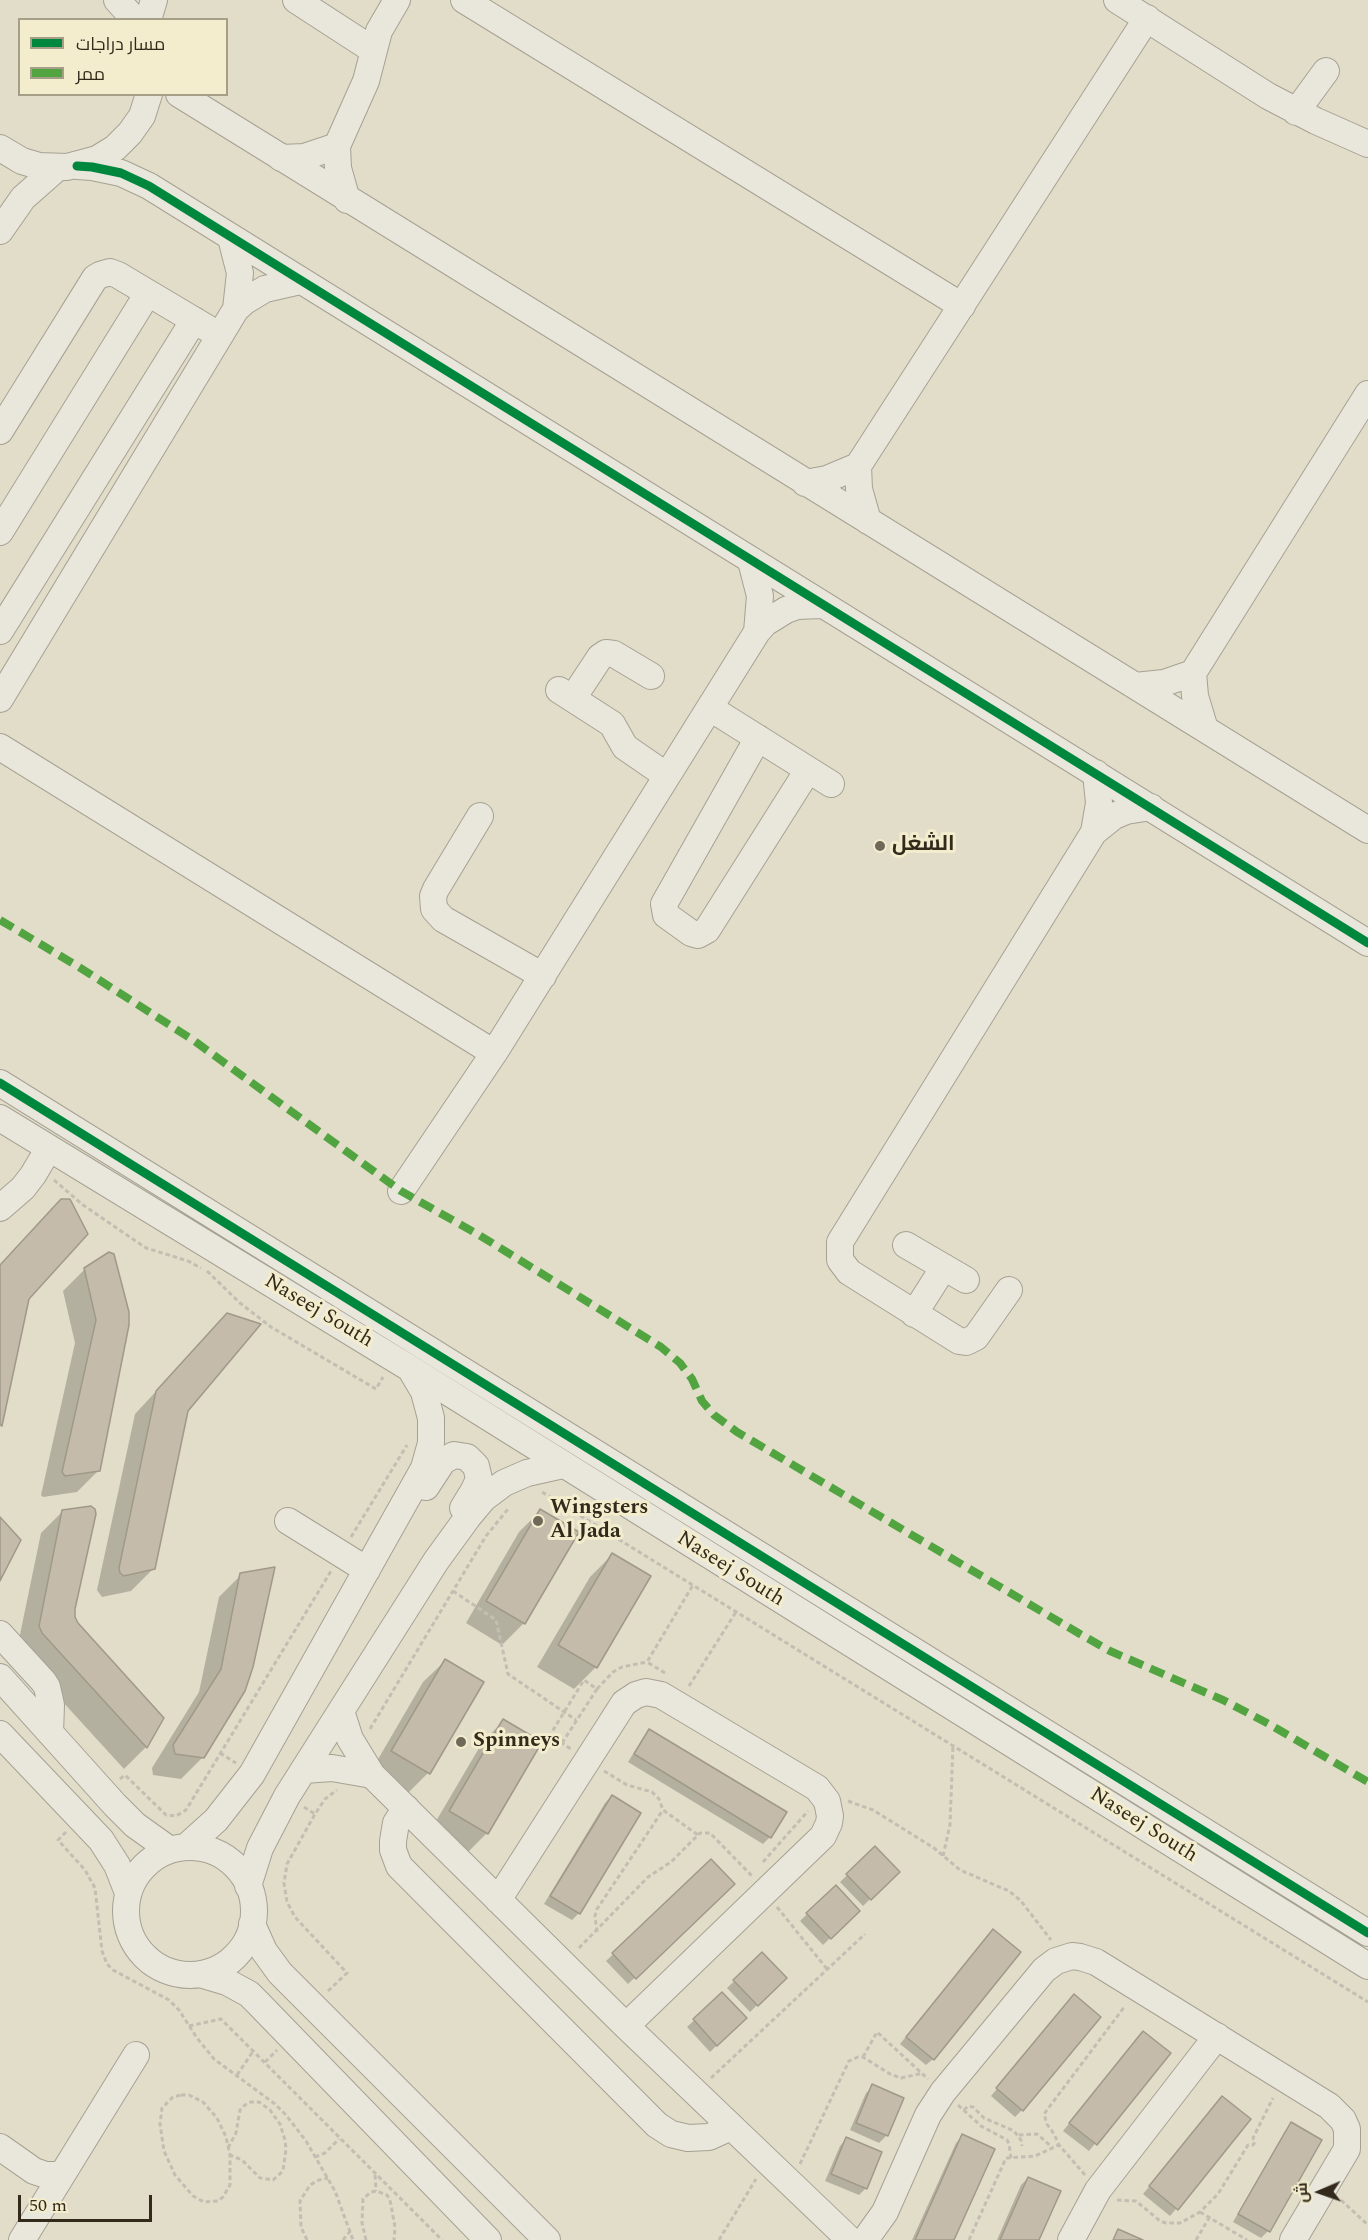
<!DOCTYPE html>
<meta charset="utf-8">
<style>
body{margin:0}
#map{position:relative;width:1368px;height:2240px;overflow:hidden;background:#e1ddc9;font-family:Spectral,Cairo,serif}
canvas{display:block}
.legend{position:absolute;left:18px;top:18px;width:210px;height:78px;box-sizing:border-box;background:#f3edce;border:2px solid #a69f87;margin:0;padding:8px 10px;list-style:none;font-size:18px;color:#332a1c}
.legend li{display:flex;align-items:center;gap:12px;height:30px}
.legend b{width:30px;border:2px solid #a69f87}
.north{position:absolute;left:1290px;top:2162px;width:60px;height:60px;-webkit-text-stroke:4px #f3edce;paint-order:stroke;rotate:268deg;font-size:16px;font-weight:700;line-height:24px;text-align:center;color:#332a1c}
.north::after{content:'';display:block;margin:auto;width:21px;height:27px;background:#332a1c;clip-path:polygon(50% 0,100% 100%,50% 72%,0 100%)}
.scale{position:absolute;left:18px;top:2195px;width:134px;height:27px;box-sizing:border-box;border:3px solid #332a1c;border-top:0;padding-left:8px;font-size:18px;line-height:21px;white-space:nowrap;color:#332a1c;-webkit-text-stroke:4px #f3edce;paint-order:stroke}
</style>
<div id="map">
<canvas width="1368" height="2240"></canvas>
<ul class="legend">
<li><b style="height:8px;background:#00873e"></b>مسار دراجات</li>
<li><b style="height:8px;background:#52a441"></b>ممر</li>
</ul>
<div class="north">ش</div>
<div class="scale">50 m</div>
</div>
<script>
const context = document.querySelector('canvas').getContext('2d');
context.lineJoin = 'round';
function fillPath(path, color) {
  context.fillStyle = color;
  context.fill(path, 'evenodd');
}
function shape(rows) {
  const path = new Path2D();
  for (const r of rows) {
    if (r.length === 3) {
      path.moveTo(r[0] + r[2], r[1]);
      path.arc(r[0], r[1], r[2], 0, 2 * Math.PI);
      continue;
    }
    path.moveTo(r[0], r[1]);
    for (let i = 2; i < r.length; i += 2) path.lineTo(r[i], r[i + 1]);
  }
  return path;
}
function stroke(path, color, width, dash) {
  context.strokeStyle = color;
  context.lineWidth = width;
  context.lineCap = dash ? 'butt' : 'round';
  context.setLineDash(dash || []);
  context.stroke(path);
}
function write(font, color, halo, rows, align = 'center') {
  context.font = font + ' Spectral,Cairo,serif';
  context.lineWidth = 6;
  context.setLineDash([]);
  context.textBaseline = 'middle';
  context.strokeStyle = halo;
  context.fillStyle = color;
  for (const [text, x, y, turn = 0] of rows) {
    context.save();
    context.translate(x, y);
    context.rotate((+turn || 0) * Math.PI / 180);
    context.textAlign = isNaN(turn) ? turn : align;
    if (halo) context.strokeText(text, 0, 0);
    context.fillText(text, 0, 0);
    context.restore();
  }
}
fillPath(shape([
 [113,1255,99,1470,77,1492,43,1497,41,1495,75,1343,63,1291,85,1269],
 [228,1314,186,1410,153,1569,131,1591,102,1597,97,1590,135,1414],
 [541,1510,524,1623,502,1645,466,1623,519,1532],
 [63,1511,73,1617,77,1624,162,1718,146,1747,124,1769,20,1655,17,1649,41,1533],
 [612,1555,649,1577,596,1667,574,1689,537,1667,590,1577],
 [241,1575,203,1757,181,1779,153,1775,152,1768,199,1692,219,1597],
 [445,1661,428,1773,407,1794,370,1773,423,1682],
 [503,1721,487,1833,465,1855,429,1833,482,1743],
 [650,1731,770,1837,763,1844,628,1762,643,1738],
 [612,1796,639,1813,579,1913,572,1920,544,1904,605,1803],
 [875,1848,898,1872,863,1906,840,1882],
 [711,1861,733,1884,628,1984,606,1961],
 [835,1887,858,1911,823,1945,800,1921],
 [986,1938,933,2059,926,2065,900,2044],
 [762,1954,785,1978,750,2012,727,1988],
 [722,1994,745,2018,710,2052,687,2027],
 [1068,2003,1022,2110,1015,2117,991,2096],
 [1136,2040,1169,2054,1089,2151,1063,2131],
 [873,2086,902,2098,886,2136,879,2143,850,2130,866,2093],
 [1216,2105,1176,2209,1170,2216,1143,2194],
 [1291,2124,1320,2141,1268,2231,1261,2238,1233,2222,1285,2131],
 [963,2136,953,2240,912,2240,956,2143],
 [846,2139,866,2188,859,2195,825,2181,840,2146],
 [1028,2178,1038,2240,997,2240,1021,2185]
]), '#0003');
const building = shape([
 [61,1199,70,1199,88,1234,29,1299,2,1426,0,1425,0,1265,61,1199],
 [109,1252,114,1254,129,1312,129,1325,100,1471,65,1476,62,1472,96,1320,84,1268,109,1252],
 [227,1313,261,1324,188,1411,155,1569,124,1576,120,1573,119,1568,156,1391,227,1313],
 [91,1506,95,1509,96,1514,75,1609,75,1617,78,1623,164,1718,147,1748,42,1633,39,1626,62,1510,91,1506],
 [540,1509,579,1532,525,1624,486,1601,540,1509],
 [0,1517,21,1540,0,1581,0,1517],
 [612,1553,651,1576,597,1668,558,1645,612,1553],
 [275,1567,253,1667,245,1691,204,1758,175,1754,173,1745,221,1669,240,1573,275,1567],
 [445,1659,484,1682,430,1774,391,1751,445,1659],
 [503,1719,542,1742,488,1834,449,1811,503,1719],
 [649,1729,787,1812,771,1838,634,1754,649,1729],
 [612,1795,641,1813,580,1914,550,1896,612,1795],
 [875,1846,900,1872,871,1900,846,1874,875,1846],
 [711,1859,735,1884,636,1979,612,1953,711,1859],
 [836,1885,860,1911,831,1939,806,1913,836,1885],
 [993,1929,1021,1952,934,2060,906,2037,993,1929],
 [762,1952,787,1978,758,2006,733,1980,762,1952],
 [722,1992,747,2018,717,2046,693,2019,722,1992],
 [1074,1994,1101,2017,1023,2111,996,2088,1074,1994],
 [1143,2031,1171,2053,1097,2145,1069,2123,1143,2031],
 [872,2084,904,2098,888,2136,856,2123,872,2084],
 [1222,2096,1251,2119,1178,2210,1149,2186,1222,2096],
 [1291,2122,1322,2140,1270,2232,1238,2214,1291,2122],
 [962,2134,995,2149,954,2240,915,2240,962,2134],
 [846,2137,882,2152,867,2189,831,2174,846,2137],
 [1028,2177,1061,2191,1039,2240,1000,2240,1028,2177],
 [1118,2229,1143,2240,1113,2240,1118,2229]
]);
fillPath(building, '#c4bbaa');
stroke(building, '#a09989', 1.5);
const minor = shape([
 [117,0,135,20],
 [296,0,373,50],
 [464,0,962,306],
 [1117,0,1268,96,1316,121,1368,144],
 [148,20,154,0],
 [179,94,1368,830],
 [1296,112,1326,71],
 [0,148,22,161,39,166,67,167,97,159,115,148,130,133,142,116,149,94],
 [281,158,304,157,337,146],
 [77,166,92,167,121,173,149,186,1368,943],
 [347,200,338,168,337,146,366,81,379,31,397,0],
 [0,231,23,198,57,168],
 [231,238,240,273,236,309],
 [0,431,95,278,100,275,110,272,118,275,207,328],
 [805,483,827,479,858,466],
 [868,521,859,489,858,466,1147,18],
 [0,532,148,293],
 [751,561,760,596,757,632],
 [0,631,194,320],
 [1193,673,1195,696,1205,729],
 [1135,686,1164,683,1193,673,1368,394],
 [559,690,612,724,625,747,667,776],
 [573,698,600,657,606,653,614,654,651,676],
 [0,699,236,309,245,301,265,289,300,281],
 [710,708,831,784],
 [758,738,664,904,666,915,691,933,698,935,707,930,808,770],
 [0,747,494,1053],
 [480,816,436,889,433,896,434,909,443,919,543,976],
 [1094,832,1099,803,1096,773],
 [0,1083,1368,1933],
 [0,1118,411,1369,1368,1966],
 [401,1191,494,1053,757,632,765,623,786,610,797,606,821,605],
 [0,1208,23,1188,33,1175,49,1148],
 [906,1245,966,1280],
 [1009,1290,976,1337,966,1342,959,1341,849,1272,840,1260,840,1242,1094,832,1114,816,1126,811,1151,807],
 [914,1314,944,1267],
 [426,1487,443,1461,454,1455,467,1457,476,1466,479,1479,474,1490,463,1508],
 [288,1521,367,1570],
 [0,1634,43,1681,47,1687,51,1705,50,1733],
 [0,1677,115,1805,135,1825,170,1850],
 [341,1711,350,1739,372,1775,626,2026,850,2240],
 [0,1734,101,1840,117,1865,128,1893],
 [304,1770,332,1768,372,1775],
 [406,1808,396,1823,393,1841,393,1850,399,1866,657,2125,671,2134,688,2138,709,2137,731,2127],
 [186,1847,216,1820,252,1774,424,1468,431,1443,431,1418,424,1392,411,1370],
 [190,1911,64],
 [248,1886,260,1848,287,1796,436,1561,468,1517,484,1498,504,1483,527,1473,563,1465],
 [498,1900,624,1703,636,1695,646,1692,661,1695,817,1788,827,1801,830,1816,829,1823,823,1836,626,2026],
 [252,1924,264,1951,280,1973,547,2240],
 [200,1974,227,1982,249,1994,258,2003,488,2240],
 [0,2147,34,2171,46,2175,62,2175],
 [22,2240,136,2055],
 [865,2240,885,2212,928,2115,943,2092,1044,1970,1056,1961,1072,1956,1080,1957,1096,1962,1329,2106,1343,2120,1347,2129,1347,2149,1293,2240],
 [1071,2240,1098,2190,1217,2036]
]);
stroke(minor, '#a6a193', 28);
stroke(shape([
 [54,1180,83,1205,146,1248,188,1261,201,1268],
 [207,1271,240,1303,271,1327,376,1389,383,1377],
 [542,1492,1368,2002],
 [351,1537,407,1445],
 [453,1591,496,1620,508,1674,576,1720],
 [665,1673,647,1662,693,1585],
 [689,1686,736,1612],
 [597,1689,613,1672,622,1667,647,1662],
 [370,1729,486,1536,508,1509],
 [562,1743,597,1689,584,1680,550,1735,571,1749],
 [220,1753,236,1763],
 [604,1771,627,1785,652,1792,659,1799,663,1810,698,1835],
 [120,1779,125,1775,166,1815,176,1816,186,1810,331,1571],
 [848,1801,873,1810,934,1848,960,1870,1009,1891,1021,1901,1051,1940],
 [304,1807,315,1814],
 [66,1832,58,1840,85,1870,95,1888,102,1951,107,1964,113,1970,169,2000,179,2010,197,2038,214,2059,275,2104,286,2115,306,2141,335,2191,353,2240],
 [943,1856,950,1825,953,1745],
 [763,1862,808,1811],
 [777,1907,827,1969],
 [597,1932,595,1916,597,1909,663,1810],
 [579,1948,648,1877,671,1862,700,1833,710,1833,752,1876],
 [328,1991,347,1973,295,1917,287,1902,284,1883,287,1864,315,1814,325,1799,337,1790],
 [189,2026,221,2019,442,2240],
 [863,2057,877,2032,928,2079],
 [265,2062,277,2050],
 [237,2075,254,2050],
 [711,2078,865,1934],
 [181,2095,189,2095,203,2102,217,2118,226,2137,230,2155,230,2185,223,2197,218,2201,204,2202,193,2196,175,2175,164,2151,160,2124,162,2108,173,2097,181,2095],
 [958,2105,981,2126,1007,2140,1009,2144,1011,2158],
 [964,2110,968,2106,973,2107,984,2118,1014,2131,1021,2140,1022,2146],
 [1019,2135,1037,2134,1053,2148],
 [228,2148,236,2133,240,2110,245,2105,251,2102,259,2102,270,2110,280,2124,285,2140,286,2149,283,2171,273,2180,260,2178,242,2160,230,2155],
 [315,2157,325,2153,339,2139],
 [800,2164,849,2061,858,2057,863,2057,890,2074,901,2078,923,2073],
 [375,2175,376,2191],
 [1085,2175,1059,2145,1054,2134,1047,2124,1044,2114,1125,2006],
 [1117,2200,1136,2201,1160,2221,1166,2223,1180,2223,1200,2212,1218,2194,1248,2145,1253,2145,1255,2142,1253,2138,1273,2098],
 [1341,2200,1368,2225],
 [1200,2212,1247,2240],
 [307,2240,301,2227,300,2201,310,2185,319,2180,328,2178],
 [343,2240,351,2230],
 [366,2240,362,2223,363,2199,371,2192,376,2191,387,2195,390,2200,395,2227,394,2240],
 [719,2240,756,2179],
 [969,2240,1006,2158,1035,2156,1059,2145],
 [1196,2240,1209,2218]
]), '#c2beb2', 3, [4.5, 3]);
stroke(minor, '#e9e6db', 26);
stroke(shape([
 [0,920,79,967,193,1040,401,1191,479,1235,661,1347,680,1363,692,1379,702,1401,714,1415,737,1432,1080,1634,1110,1651,1223,1700,1269,1724,1368,1782]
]), '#52a441', 8, [15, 8]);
stroke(shape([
 [77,166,92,167,121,173,149,186,1368,943],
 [0,1083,1368,1933]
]), '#00873e', 9);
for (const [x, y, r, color] of [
 [880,846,6,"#706959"],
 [538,1521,6,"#706959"],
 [461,1742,6,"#706959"]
]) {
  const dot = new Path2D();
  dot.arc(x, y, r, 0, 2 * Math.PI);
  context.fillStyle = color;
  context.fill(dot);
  stroke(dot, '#f3edce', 2);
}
write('bold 21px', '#332a1c', '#f3edce', [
 ["الشغل",892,846],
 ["Wingsters",550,1509],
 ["Al Jada",550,1533],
 ["Spinneys",473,1742]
], 'left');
write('21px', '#332a1c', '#f3edce', [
 ["Naseej South",318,1312,31],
 ["Naseej South",730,1570,32],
 ["Naseej South",1143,1826,32]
]);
</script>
